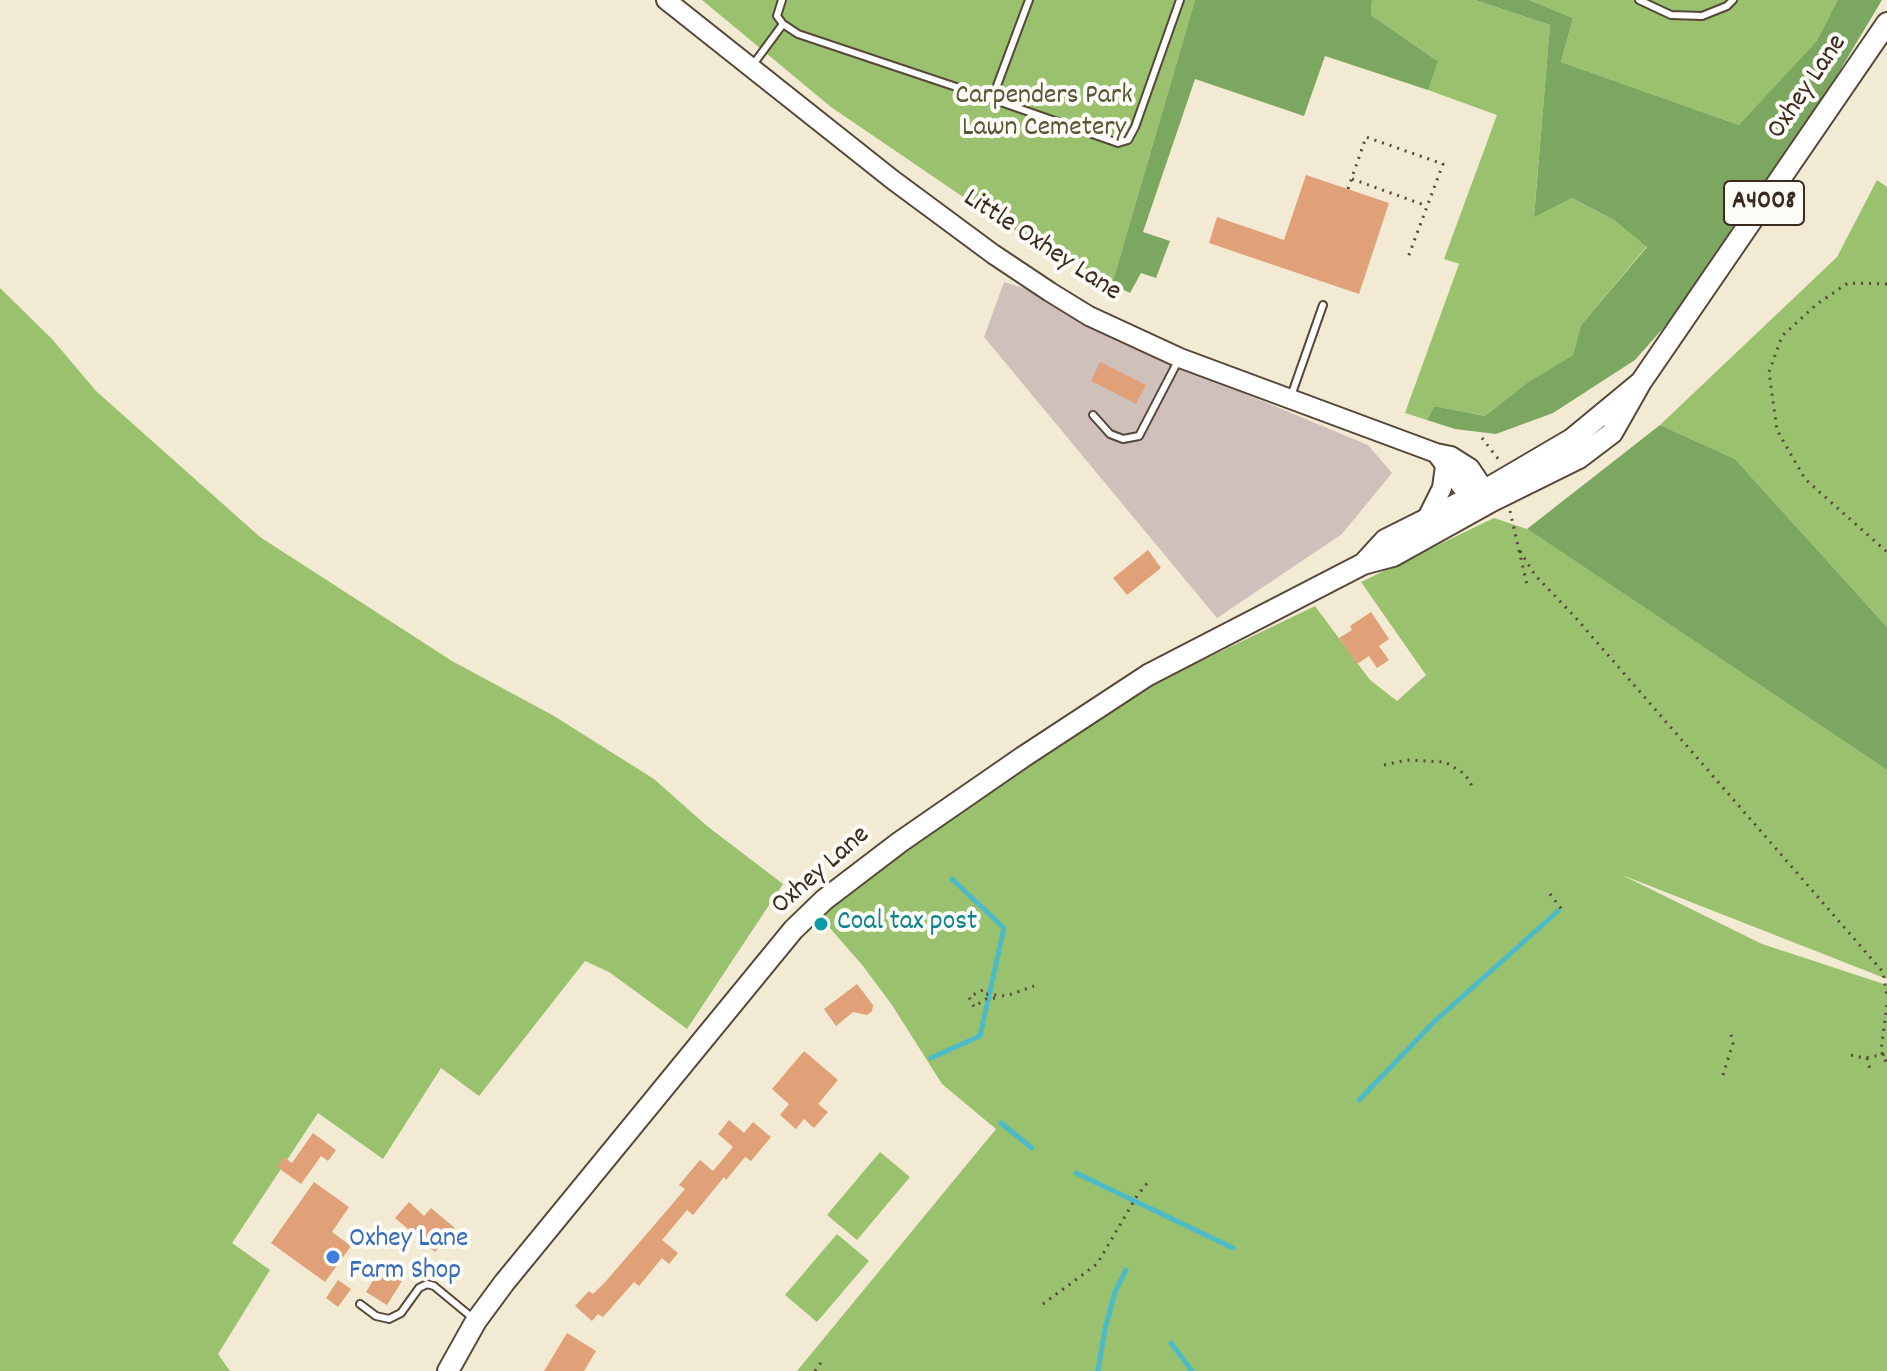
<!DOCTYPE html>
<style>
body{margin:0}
canvas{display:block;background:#f2ead3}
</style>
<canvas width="1887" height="1371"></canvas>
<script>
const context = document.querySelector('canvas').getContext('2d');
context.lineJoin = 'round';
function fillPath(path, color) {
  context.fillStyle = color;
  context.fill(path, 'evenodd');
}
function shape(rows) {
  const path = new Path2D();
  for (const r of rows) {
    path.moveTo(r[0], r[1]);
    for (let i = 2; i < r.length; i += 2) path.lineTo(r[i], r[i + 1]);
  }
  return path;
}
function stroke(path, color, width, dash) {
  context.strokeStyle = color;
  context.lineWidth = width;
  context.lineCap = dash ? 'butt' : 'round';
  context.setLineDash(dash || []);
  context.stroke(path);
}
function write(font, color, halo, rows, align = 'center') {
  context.font = font + ' Dekko,sans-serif';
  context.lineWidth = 8;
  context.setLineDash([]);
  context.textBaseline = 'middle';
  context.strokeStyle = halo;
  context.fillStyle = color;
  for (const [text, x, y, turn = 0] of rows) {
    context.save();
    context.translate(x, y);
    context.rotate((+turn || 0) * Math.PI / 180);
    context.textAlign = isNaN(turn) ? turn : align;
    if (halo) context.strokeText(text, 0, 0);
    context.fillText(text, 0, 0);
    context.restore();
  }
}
fillPath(shape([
 [1004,282,1027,289,1176,365,1368,445,1392,473,1342,534,1217,618,984,337]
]), '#d0c0bc');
fillPath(shape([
 [702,0,1195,0,1112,284,994,218,831,107],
 [1372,0,1475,0,1550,25,1534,216,1572,198,1614,220,1647,246,1581,325,1573,355,1528,382,1485,416,1434,406,1427,420,1405,413,1459,264,1463,265,1444,259,1497,115,1428,90,1437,60,1371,15],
 [1529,0,1839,0,1818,43,1739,125,1561,62,1573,18],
 [1877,180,1887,187,1887,627,1735,459,1660,425,1837,257],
 [0,288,52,339,96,391,260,537,452,661,554,716,654,779,707,826,783,884,687,1029,609,972,585,961,479,1096,441,1068,383,1159,318,1113,232,1243,270,1270,218,1354,230,1371,0,1371],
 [1494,518,1527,529,1887,770,1887,979,1622,875,1762,944,1887,985,1887,1371,797,1371,996,1129,942,1084,892,1005,863,966,816,912,1114,703,1315,606,1370,680,1397,701,1426,675,1361,582],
 [880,1152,910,1177,857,1240,827,1215],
 [837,1234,869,1261,817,1322,785,1295]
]), '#9ac16d');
fillPath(shape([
 [1195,0,1372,0,1371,15,1438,61,1428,90,1325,56,1304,116,1195,79,1143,232,1170,241,1156,278,1141,273,1130,293,1112,284],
 [1475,0,1529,0,1573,18,1561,62,1739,125,1817,41,1838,0,1882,0,1833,82,1748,213,1673,317,1635,360,1553,413,1496,434,1455,429,1427,420,1434,406,1485,416,1528,382,1573,355,1581,325,1647,247,1614,220,1572,198,1534,217,1550,25],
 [1660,425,1735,459,1887,627,1887,770,1527,529]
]), '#7ba760');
stroke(shape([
 [931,1058,980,1036,1004,928,952,879],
 [1359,1100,1434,1022,1558,911],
 [1001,1123,1032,1148],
 [1076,1173,1233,1248],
 [1171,1343,1192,1371],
 [1098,1371,1105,1329,1115,1292,1126,1270]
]), '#4dbbc7', 5);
fillPath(shape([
 [1306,175,1389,203,1359,294,1209,243,1217,217,1284,240],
 [1100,362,1146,385,1136,404,1091,381],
 [1148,550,1161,568,1127,595,1113,578],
 [1371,612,1389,639,1379,646,1389,660,1377,668,1369,656,1357,664,1339,638,1352,630,1350,626],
 [857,984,873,1005,872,1011,867,1015,853,1012,836,1026,824,1009],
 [804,1051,838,1080,818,1104,828,1112,814,1128,804,1119,796,1129,780,1115,789,1104,772,1089],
 [729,1120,744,1133,753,1122,771,1137,751,1161,745,1157,726,1180,724,1177,693,1215,687,1210,662,1240,678,1253,669,1264,662,1258,639,1286,634,1282,603,1317,598,1314,592,1321,575,1306,589,1291,593,1294,606,1281,663,1215,685,1189,679,1185,700,1160,713,1171,733,1147,718,1134],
 [313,1133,336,1150,328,1161,321,1156,301,1184,277,1167,284,1157,292,1163],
 [314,1182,349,1207,332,1232,351,1246,325,1282,271,1243],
 [409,1202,424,1216,431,1208,455,1228,435,1252,395,1218],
 [381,1267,402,1281,387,1305,366,1292],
 [338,1280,351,1289,338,1307,326,1298],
 [567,1333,596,1351,584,1371,544,1371]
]), '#e0a178');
const lane = shape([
 [782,0,777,16,783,24,798,34,992,99,1029,0],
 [1639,0,1671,15,1702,16,1727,6,1733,0],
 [752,66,783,24],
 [992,99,1118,143,1128,140,1135,127,1180,0],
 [1291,396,1323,305],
 [1093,415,1110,434,1123,439,1139,436,1178,361],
 [360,1304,376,1316,389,1319,401,1313,419,1288,427,1284,434,1286,474,1319]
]);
const secondary = shape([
 [666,0,893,180,993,254,1050,292,1089,316,1180,358,1436,453,1451,456,1470,468,1492,501],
 [1436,453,1478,508],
 [1427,518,1442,488,1445,466]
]);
const primary = shape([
 [1363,564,1385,540,1485,490,1572,439,1641,382,1887,23],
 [448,1371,476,1321,504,1283,793,930,824,900,900,842,1023,757,1148,675,1363,564,1393,556,1492,501,1579,458,1612,433,1641,382]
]);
stroke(lane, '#564739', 10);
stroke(secondary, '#564739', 22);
stroke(primary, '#564739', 24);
stroke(shape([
 [1352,179,1427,206],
 [1348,189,1366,137,1443,164,1407,260],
 [1887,284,1848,283,1817,304,1782,336,1769,372,1777,430,1805,479,1887,552],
 [1482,438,1499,460],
 [1510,511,1527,585],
 [1520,551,1535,575,1575,617,1883,972,1887,997],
 [1384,765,1407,760,1445,762,1465,774,1472,786],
 [1550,894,1564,912],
 [995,998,986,999,974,1007,969,997,983,990,985,994,1006,996,1034,986],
 [1887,1005,1881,1051,1887,1064],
 [1851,1055,1864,1058,1887,1054],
 [1867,1058,1871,1073],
 [1723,1075,1733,1043,1730,1030],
 [1043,1304,1097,1264,1137,1196,1148,1182],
 [815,1371,822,1361]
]), '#564739', 3, [2, 6]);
stroke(lane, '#fff', 6);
stroke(secondary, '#fff', 18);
stroke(primary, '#fff', 20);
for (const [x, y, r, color] of [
 [821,924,8,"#0f9aa8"],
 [333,1257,8,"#3f7fe0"]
]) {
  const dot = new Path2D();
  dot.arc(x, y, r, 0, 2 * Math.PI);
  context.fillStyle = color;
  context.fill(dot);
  stroke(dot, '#fdfcf7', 3);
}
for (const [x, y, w] of [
 [1764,203,80]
]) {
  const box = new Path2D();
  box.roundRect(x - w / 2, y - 22, w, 44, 6);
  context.fillStyle = '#fdfcf7';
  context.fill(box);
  stroke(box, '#3b2a1e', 2);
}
write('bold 26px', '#3b2a1e', null, [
 ["A4008",1764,203]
]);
write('28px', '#3b2a1e', '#fdfcf7', [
 ["Oxhey Lane",1809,88,-56],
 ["Little Oxhey Lane",1041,247,33],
 ["Oxhey Lane",822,872,-41]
]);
write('28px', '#585736', '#fdfcf7', [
 ["Carpenders Park",1044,98],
 ["Lawn Cemetery",1044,130]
]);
write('28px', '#0d838f', '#fdfcf7', [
 ["Coal tax post",837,924]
], 'left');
write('28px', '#366cbe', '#fdfcf7', [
 ["Oxhey Lane",349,1241],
 ["Farm Shop",349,1273]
], 'left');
</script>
